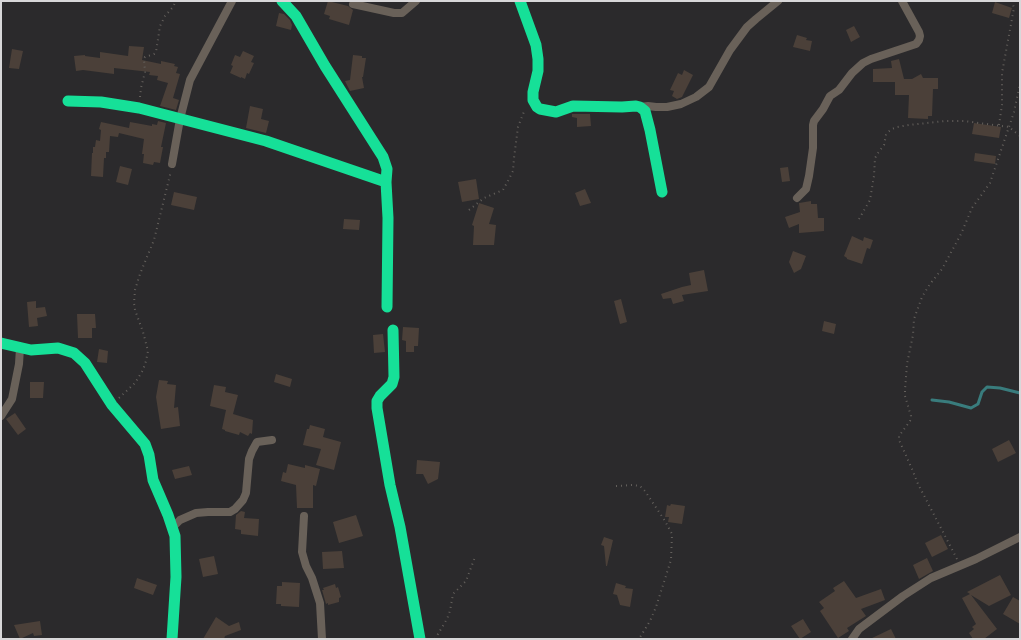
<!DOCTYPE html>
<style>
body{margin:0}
#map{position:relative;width:1021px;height:640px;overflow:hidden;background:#2b2a2c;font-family:Lato,sans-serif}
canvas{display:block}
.frame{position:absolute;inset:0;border:2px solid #d8d7d9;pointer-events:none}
</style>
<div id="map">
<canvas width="1021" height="640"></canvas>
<div class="frame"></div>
</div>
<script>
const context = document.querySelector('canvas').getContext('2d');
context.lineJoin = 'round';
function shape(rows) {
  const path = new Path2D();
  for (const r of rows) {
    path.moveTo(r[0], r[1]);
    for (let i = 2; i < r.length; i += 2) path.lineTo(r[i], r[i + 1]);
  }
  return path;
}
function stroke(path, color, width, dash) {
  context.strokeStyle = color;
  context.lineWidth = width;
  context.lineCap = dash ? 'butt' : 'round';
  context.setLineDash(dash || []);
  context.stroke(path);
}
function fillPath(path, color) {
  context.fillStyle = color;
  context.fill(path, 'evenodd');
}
stroke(shape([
 [932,400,949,402,971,408,978,404,982,392,987,387,1000,388,1020,393]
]), '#397c7d', 3);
fillPath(shape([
 [328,1,348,6,353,10,349,25,329,19,330,16,324,14],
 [995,2,1012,8,1009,18,992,13],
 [279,13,284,14,290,20,292,25,291,30,276,26],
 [854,26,860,37,851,42,846,30],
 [797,35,807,38,806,40,812,41,810,51,793,47],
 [129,46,144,47,142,60,161,64,161,61,175,64,174,66,178,67,176,73,180,74,173,98,179,100,176,110,160,106,168,83,157,80,158,76,149,75,150,72,114,68,114,74,83,70,76,71,74,56,85,55,85,56,100,58,100,52,128,56],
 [12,49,23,51,19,69,9,68],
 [243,51,254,56,251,62,254,63,249,74,247,73,245,79,241,77,241,78,230,73,233,66,231,65,235,55,240,57],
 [353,55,362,56,362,58,366,58,363,77,362,77,364,88,350,91,345,81,350,80],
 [899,59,904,79,912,79,921,74,923,78,938,78,938,89,933,89,932,116,928,116,928,119,908,118,909,95,895,95,895,82,873,82,873,69,892,68,891,61],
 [684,70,693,75,682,97,677,99,672,96,674,91,670,90,678,73,682,75],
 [250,106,263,109,261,119,269,121,266,133,246,128],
 [572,114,590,114,591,126,577,127,577,118,572,117],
 [158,121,166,123,161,147,163,147,160,163,154,162,153,165,143,163,144,154,142,154,144,139,119,133,118,137,110,136,109,152,106,152,106,158,104,158,103,177,91,176,92,153,93,153,93,147,95,147,96,140,100,141,101,130,99,129,101,122,129,128,130,122,152,126,152,124,157,125],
 [974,123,1001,127,999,138,972,134],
 [975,153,996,156,995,164,974,161],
 [120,166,132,169,128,185,116,182],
 [788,167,790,181,782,182,780,168],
 [476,179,479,199,462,202,458,182],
 [585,189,591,203,580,206,575,193],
 [174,192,197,197,194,210,171,205],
 [811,201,811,204,817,204,818,218,824,218,824,231,799,233,799,224,789,228,785,217,800,212,799,203],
 [479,203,494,208,489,224,496,225,494,245,473,245,474,226,472,225],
 [344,219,360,220,359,230,343,229],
 [852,236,863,241,864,237,873,240,870,249,867,248,862,264,847,259,847,258,844,256],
 [793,251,806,256,801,269,794,273,789,262],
 [704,270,708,291,682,295,684,301,673,304,671,298,663,299,661,294,682,287,691,285,689,273],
 [621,299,627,322,620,324,614,301],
 [36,301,36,308,45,307,47,316,37,318,38,326,29,327,27,302],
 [77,314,95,314,96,328,92,328,92,338,78,338],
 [824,321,836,324,834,334,822,331],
 [403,327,419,328,418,346,414,346,414,352,406,352,406,341,402,340],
 [383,334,385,352,374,353,373,335],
 [99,349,108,351,107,363,97,362],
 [276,374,292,379,290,387,274,382],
 [159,380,168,381,167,384,176,385,174,408,178,407,180,426,161,429,156,397],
 [30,382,44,382,43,398,30,398],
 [214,385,226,387,225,392,238,395,233,414,253,420,252,434,250,433,248,436,240,432,239,435,225,431,225,430,222,429,226,410,210,406],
 [15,413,26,429,18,435,6,419],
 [310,425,325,429,323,437,341,442,334,470,316,465,321,449,303,445,307,429,309,429],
 [1009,440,1016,453,998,462,992,449],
 [417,460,440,462,438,479,428,484,423,474,416,474],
 [288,464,305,468,305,465,320,469,316,486,313,485,313,508,297,508,296,485,281,481,283,472,286,473],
 [189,466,192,475,175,479,172,470],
 [671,504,685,506,682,524,668,522,669,517,665,517,667,505,670,506],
 [241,511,245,512,244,518,259,519,258,536,241,534,241,530,235,529,236,515],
 [356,515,363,536,339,543,333,522],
 [941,535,948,549,932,557,925,543],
 [604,537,613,540,607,566,606,566,604,546,601,545],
 [342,551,344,568,323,569,322,552],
 [214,556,218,574,203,577,199,559],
 [927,558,933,571,919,579,913,565],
 [1000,575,1011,595,989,606,971,595,997,629,984,639,973,639,969,633,974,629,972,627,976,624,962,598,970,594,967,592],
 [137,578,157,585,153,595,134,588],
 [844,581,856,598,881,589,885,600,861,609,866,616,847,628,849,631,838,638,820,611,824,608,819,602,835,591,833,588],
 [282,582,300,583,299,607,281,606,281,604,276,604,277,586,282,586],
 [616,583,626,586,625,588,633,589,630,607,620,605,617,595,613,594],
 [335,584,336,588,338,587,341,597,339,598,339,602,328,605,328,603,326,604,322,590,324,590,323,588],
 [1013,597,1020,601,1020,624,1003,614],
 [216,617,229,626,239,622,241,630,225,636,224,639,203,639],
 [803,619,811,632,800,639,791,626],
 [40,621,42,635,34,636,33,633,20,639,14,625],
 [891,629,896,639,870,639]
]), '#4b4039');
stroke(shape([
 [140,97,141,88,145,72,144,59,145,57,154,54,156,52,160,26,165,16,173,7,176,1],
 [999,125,1002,105,1002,73,1014,8,1012,1],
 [469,210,484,198,503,190,509,179,513,171,514,158,518,127,525,109],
 [859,219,870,200,874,176,875,158,878,153,884,145,886,135,888,132,892,129,897,127,909,125,945,121,964,121,1009,127,1020,136],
 [119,398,135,383,143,370,146,361,148,351,143,332,135,310,134,303,135,290,140,274,154,240,171,171],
 [616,486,633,485,640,486,645,491,665,521,672,534,671,560,656,607,650,621,639,639],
 [957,559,918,484,912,469,899,440,899,436,910,421,911,416,905,396,905,390,907,364,913,335,914,319,922,297,930,284,942,269,961,234,972,208,990,183,1014,112,1020,84],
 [435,639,447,619,450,611,453,594,466,581,475,557]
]), '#64605c', 2, [1, 4]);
stroke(shape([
 [353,4,394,13,402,13,416,1],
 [640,107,648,106,656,107,667,107,681,104,696,97,709,87,730,50,747,27,756,19,778,1],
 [172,164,180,119,190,80,232,1],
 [797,198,806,189,809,176,813,148,813,125,814,121,823,109,830,96,839,90,852,73,863,63,871,59,916,44,919,40,920,36,919,32,902,1],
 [1,416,12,399,19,364,20,348],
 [304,516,302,552,306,566,312,578,320,603,322,639],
 [173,527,180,520,196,513,208,512,230,512,235,509,243,500,246,493,249,459,252,451,257,442,272,440],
 [852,639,859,629,903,596,931,578,976,559,1020,537]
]), '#696159', 8);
stroke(shape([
 [282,1,296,16,325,66,383,157,387,169,386,182,388,218,387,307],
 [520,1,536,45,538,59,538,71,533,92,533,100,537,107,540,109,556,112,573,106,622,107,636,106,640,107,645,111,650,130,662,192],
 [68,101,101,102,139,108,266,141,386,182],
 [393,330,394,377,392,384,380,396,377,401,377,408,390,485,400,527,420,639],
 [1,343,31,350,58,348,74,353,85,363,112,405,145,444,149,455,153,480,168,515,175,536,176,577,172,639]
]), '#16e098', 11);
</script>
